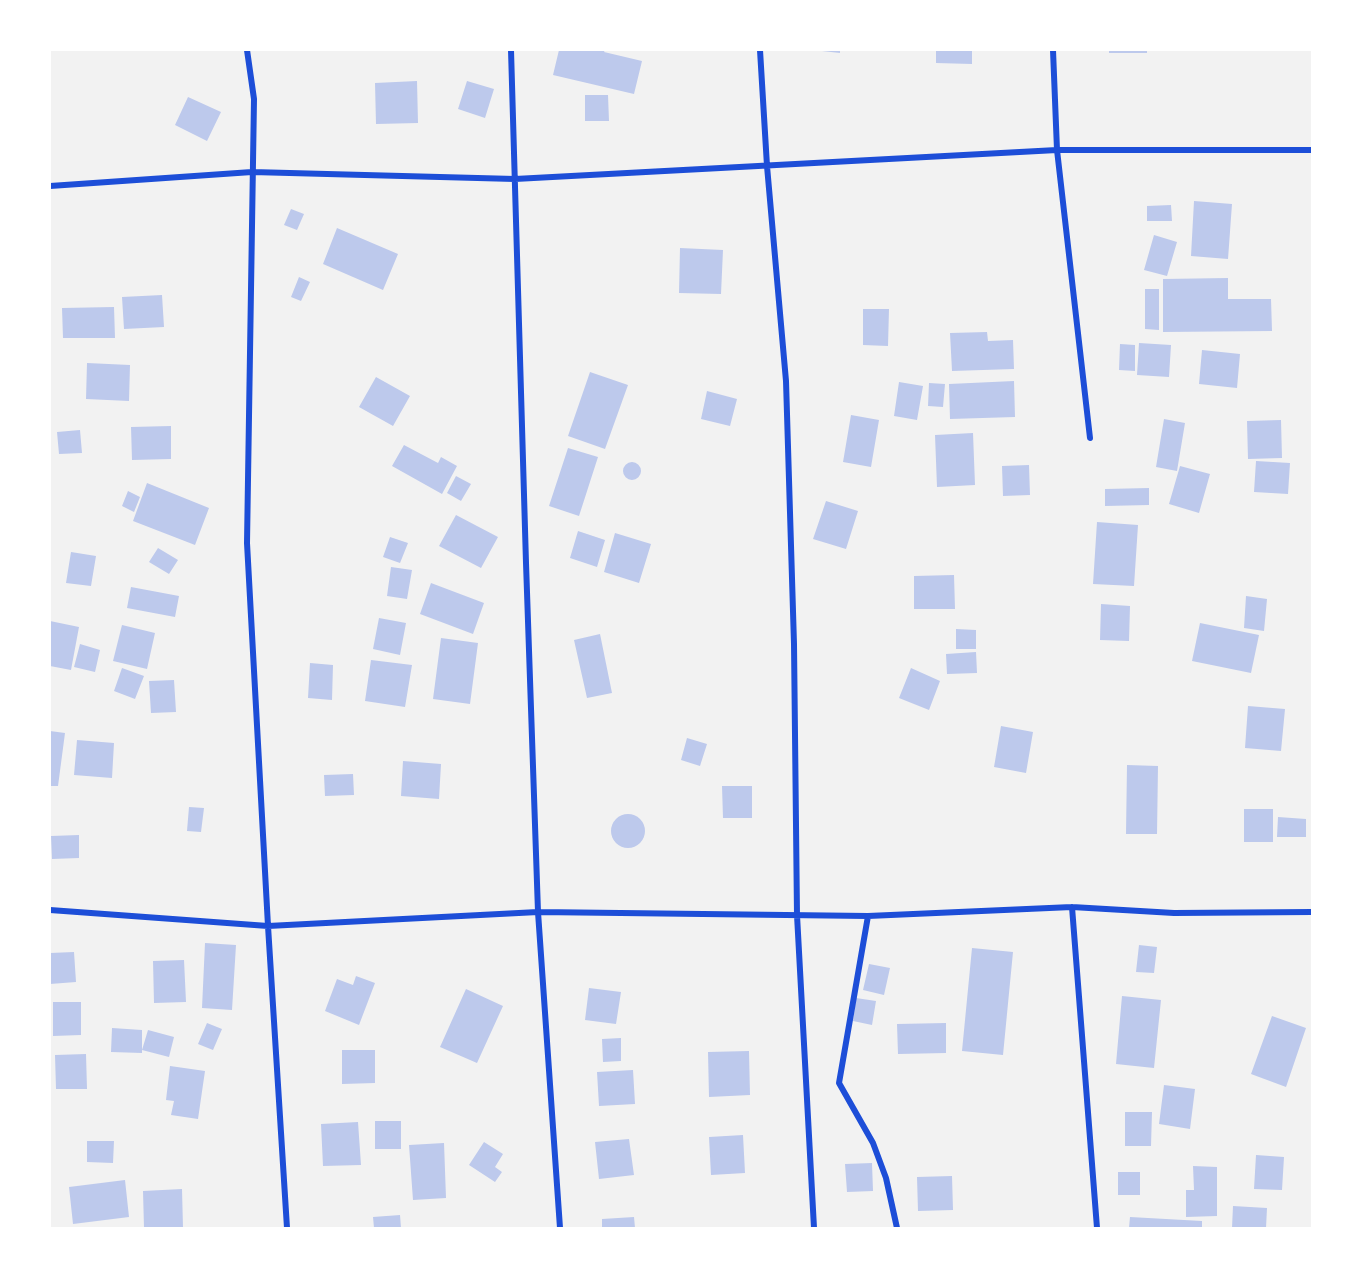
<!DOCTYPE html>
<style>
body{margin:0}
#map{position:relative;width:1362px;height:1278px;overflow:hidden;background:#f2f2f2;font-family:Poppins,sans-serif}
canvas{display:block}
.frame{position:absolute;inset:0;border:51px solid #fff;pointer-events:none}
</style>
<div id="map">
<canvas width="1362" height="1278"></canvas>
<div class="frame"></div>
</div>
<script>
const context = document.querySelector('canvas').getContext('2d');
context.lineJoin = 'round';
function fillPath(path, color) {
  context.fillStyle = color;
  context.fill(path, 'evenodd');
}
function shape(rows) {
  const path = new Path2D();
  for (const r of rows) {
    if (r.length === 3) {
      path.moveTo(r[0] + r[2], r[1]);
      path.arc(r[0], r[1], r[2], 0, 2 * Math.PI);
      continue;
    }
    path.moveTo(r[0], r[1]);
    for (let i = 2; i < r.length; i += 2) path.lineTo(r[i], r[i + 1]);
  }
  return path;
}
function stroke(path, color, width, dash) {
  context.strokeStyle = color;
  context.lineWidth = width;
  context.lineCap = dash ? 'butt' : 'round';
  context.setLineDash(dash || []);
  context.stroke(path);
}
fillPath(shape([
 [559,50,605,50,604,52,642,61,634,94,553,75],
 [822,50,840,50,840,53,822,51],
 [936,50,972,50,972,64,936,63],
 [1109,50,1147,50,1147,53,1109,53],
 [417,81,418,123,376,124,375,83],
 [467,81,494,89,485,118,458,109],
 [585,95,608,95,609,121,585,121],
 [188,97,221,112,207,141,175,125],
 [1194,201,1232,204,1228,259,1191,256],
 [1171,205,1172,221,1147,221,1147,206],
 [291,209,304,214,297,230,284,225],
 [337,228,398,254,383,290,323,264],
 [1154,235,1177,242,1167,276,1144,270],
 [680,248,723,250,721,294,679,293],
 [299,277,310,282,301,301,291,297],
 [1228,278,1228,299,1271,299,1272,331,1163,332,1163,279],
 [1145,289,1159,289,1159,330,1145,329],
 [162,295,164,327,124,329,122,297],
 [114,307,115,338,63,338,62,308],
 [863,309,889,309,888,346,863,345],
 [987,332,988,341,1013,340,1014,369,952,371,950,333],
 [1139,343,1171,345,1169,377,1137,375],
 [1120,344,1135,345,1135,371,1119,370],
 [1202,350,1240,354,1237,388,1199,384],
 [87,363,130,365,129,401,86,399],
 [590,372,628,385,605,449,568,436],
 [376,377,410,396,393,426,359,407],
 [1014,381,1015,417,950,419,949,384],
 [899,382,923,386,917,420,894,416],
 [929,383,945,384,943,407,928,406],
 [707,391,737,399,730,426,701,419],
 [851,415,879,420,871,467,843,462],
 [1164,419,1185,423,1177,471,1156,467],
 [1281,420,1282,458,1248,459,1247,421],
 [171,426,171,459,132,460,131,427],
 [80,430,82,453,59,454,57,432],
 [973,433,975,485,937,487,935,435],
 [404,445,438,463,441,457,457,466,442,494,392,466],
 [568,448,598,457,579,516,549,506],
 [1256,461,1290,463,1288,494,1254,492],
 [632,471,9],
 [1029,465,1030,495,1003,496,1002,466],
 [1180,466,1210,474,1199,513,1169,504],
 [456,476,471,484,461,501,447,493],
 [147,483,209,508,195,545,133,521],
 [1149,488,1149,505,1105,506,1105,489],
 [128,491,140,497,134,512,122,506],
 [826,501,858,511,846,549,813,539],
 [456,515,498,537,481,568,439,546],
 [1097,522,1138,525,1134,586,1093,584],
 [578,531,605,540,597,567,570,558],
 [615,533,651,544,639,583,604,572],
 [390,537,408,543,400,563,383,557],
 [158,548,178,560,169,574,149,562],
 [71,552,96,556,91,586,66,583],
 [391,567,412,570,407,599,387,596],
 [954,575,955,609,914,609,914,576],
 [431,583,484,603,473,634,420,614],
 [131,587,179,596,175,617,127,608],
 [1246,596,1267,599,1264,631,1244,628],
 [1101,604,1130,606,1129,641,1100,640],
 [379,618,406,623,400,655,373,649],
 [50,621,79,627,71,670,50,666],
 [1200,623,1259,635,1251,673,1192,661],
 [122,625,155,633,147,669,113,661],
 [956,629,976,630,976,649,956,649],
 [600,634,612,693,587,698,574,640],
 [441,638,478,643,470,704,433,699],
 [80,644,100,650,95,672,74,667],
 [976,652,977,673,947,674,946,654],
 [371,660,412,665,405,707,365,701],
 [310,663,333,665,332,700,308,698],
 [122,668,144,676,135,699,114,691],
 [911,668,940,681,929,710,899,698],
 [174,680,176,712,151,713,149,681],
 [1248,706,1285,709,1281,751,1245,748],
 [1001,726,1033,732,1026,773,994,767],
 [50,731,65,733,58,786,50,786],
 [687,738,707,744,700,766,681,760],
 [77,740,114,743,112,778,74,775],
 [403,761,441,764,439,799,401,796],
 [1127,765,1158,766,1157,834,1126,834],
 [353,774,354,795,325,796,324,775],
 [722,786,752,786,752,818,723,818],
 [189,807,204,808,201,832,187,831],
 [1244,809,1273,809,1273,842,1244,842],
 [628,831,17],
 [1278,817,1306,819,1306,837,1277,837],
 [79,835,79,858,52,859,51,836],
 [205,943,236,945,232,1010,202,1008],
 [1139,945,1157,947,1154,973,1136,972],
 [972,948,1013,952,1003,1055,962,1051],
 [74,952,76,982,50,984,50,953],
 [184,960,186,1002,154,1003,153,961],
 [869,964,890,968,884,995,863,990],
 [356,976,375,983,359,1025,325,1011,337,979,353,985],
 [589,988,621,992,616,1024,585,1020],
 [466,989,503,1006,477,1063,440,1047],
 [1122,996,1161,1000,1154,1068,1116,1064],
 [856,998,876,1001,872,1025,853,1021],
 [53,1002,81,1002,81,1035,53,1036],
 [1272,1016,1306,1028,1286,1087,1251,1074],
 [207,1023,222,1029,213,1050,198,1044],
 [946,1023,946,1053,898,1054,897,1024],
 [112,1028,142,1030,142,1053,111,1052],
 [148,1030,174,1037,169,1057,142,1050],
 [621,1038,621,1061,603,1062,602,1039],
 [342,1050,375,1050,375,1083,342,1084],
 [749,1051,750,1095,709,1097,708,1052],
 [86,1054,87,1089,56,1089,55,1055],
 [170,1066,205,1071,198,1119,171,1115,174,1101,166,1100],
 [633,1070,635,1104,599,1106,597,1072],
 [1164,1085,1195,1089,1190,1129,1159,1124],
 [1125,1112,1152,1112,1151,1146,1125,1146],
 [375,1121,401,1121,401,1149,375,1149],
 [358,1122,361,1165,323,1166,321,1124],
 [743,1135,745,1173,711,1175,709,1137],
 [629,1139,634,1175,599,1179,595,1142],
 [87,1141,114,1141,113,1163,87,1162],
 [484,1142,503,1154,495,1167,502,1172,495,1182,469,1165],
 [444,1143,446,1198,413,1200,409,1145],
 [1256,1155,1284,1157,1282,1190,1254,1189],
 [872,1163,873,1191,847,1192,845,1164],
 [1193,1166,1217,1167,1217,1216,1186,1217,1186,1190,1194,1190],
 [1118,1172,1140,1172,1140,1195,1118,1195],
 [952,1176,953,1210,918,1211,917,1177],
 [125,1180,129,1217,73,1224,69,1187],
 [182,1189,183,1228,144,1228,143,1191],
 [1233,1206,1267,1208,1266,1228,1232,1228],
 [400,1215,401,1228,374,1228,373,1217],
 [634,1217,635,1228,602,1228,602,1219],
 [1130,1217,1202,1221,1202,1228,1129,1228]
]), '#bdc9ec');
stroke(shape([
 [247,50,254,99,247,543,268,926,287,1228],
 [511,50,526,563,538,912,560,1228],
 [760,50,767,166,786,381,794,644,797,915,814,1228],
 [1053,50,1057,150,1090,438],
 [50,186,252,172,515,179,1057,150,1312,150],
 [1072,907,1097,1228],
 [50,910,268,926,538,912,868,916,1072,907,1174,913,1312,912],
 [868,916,839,1083,873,1143,886,1178,897,1228]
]), '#1d4ed8', 6);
</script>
